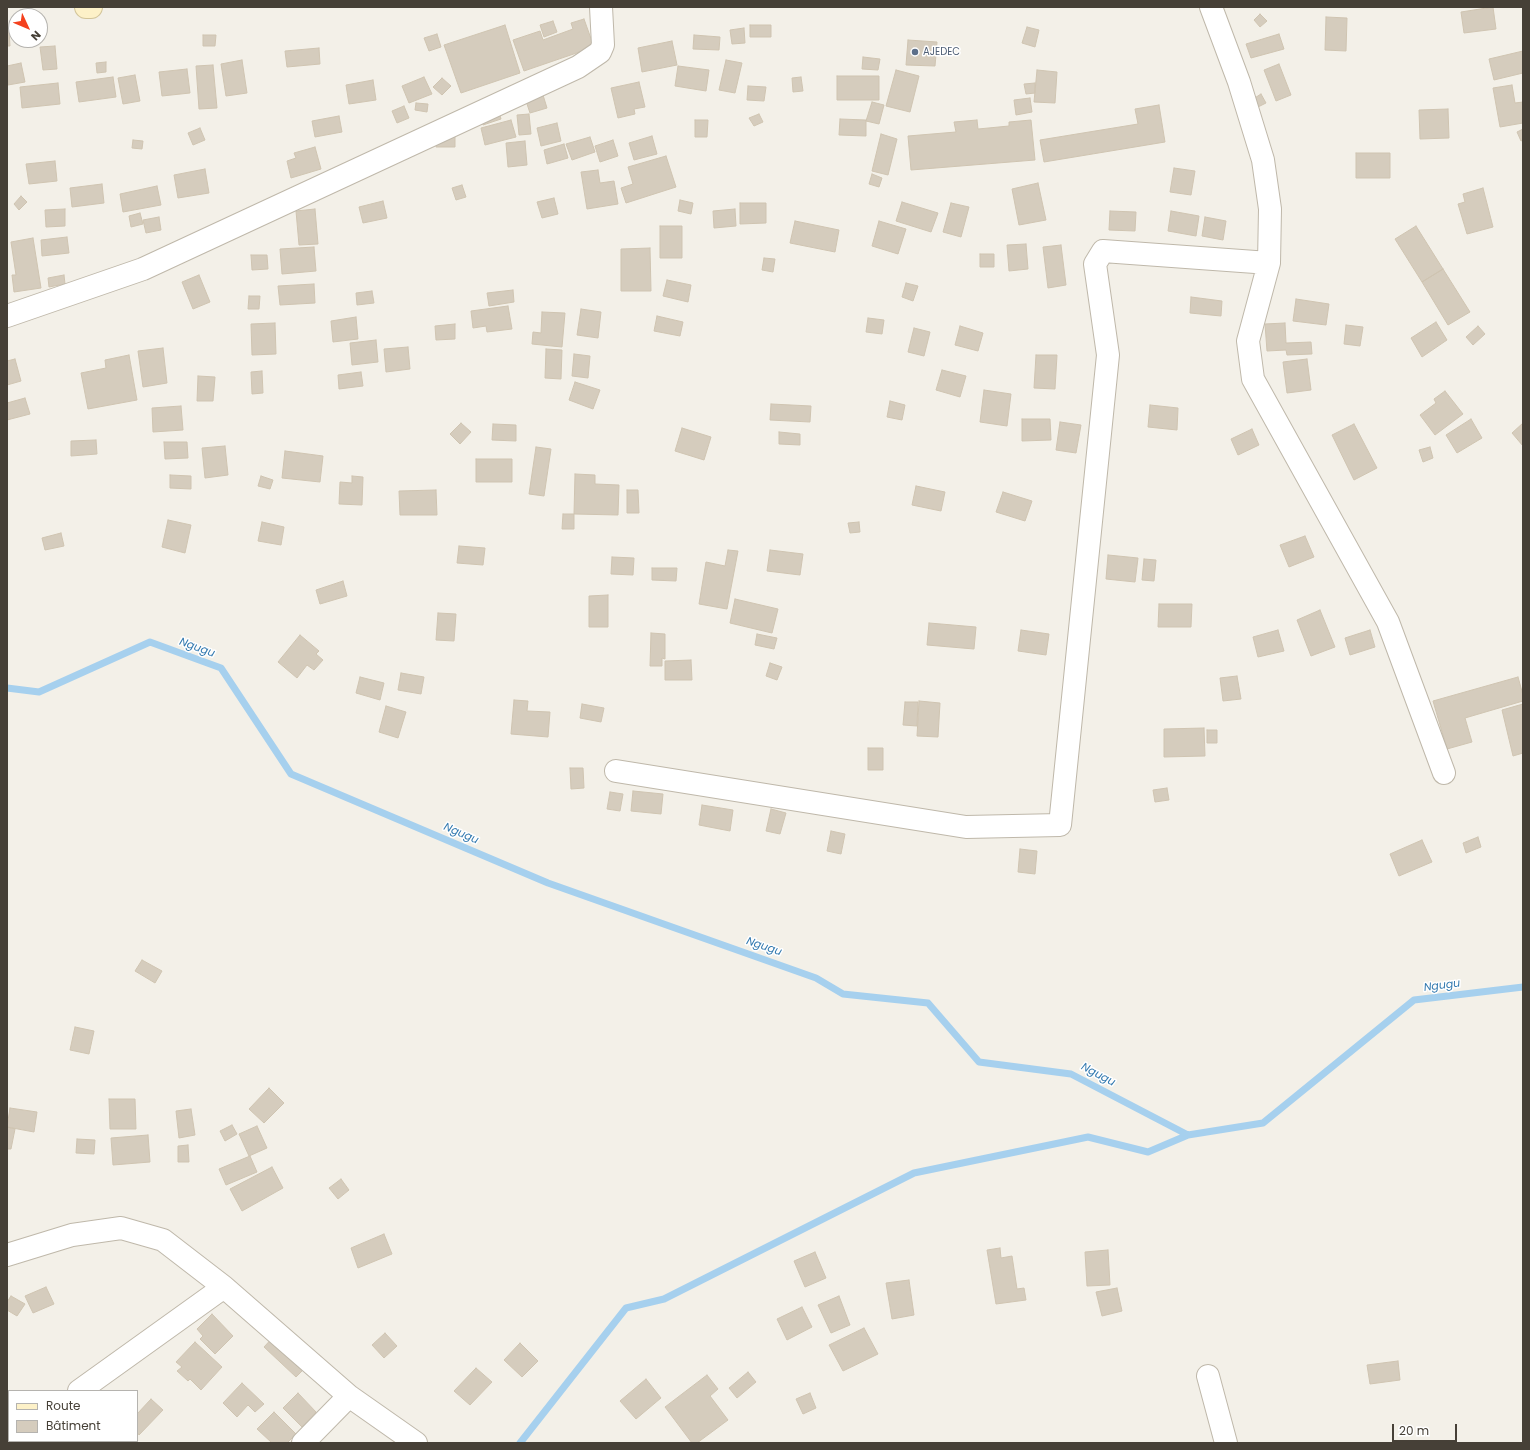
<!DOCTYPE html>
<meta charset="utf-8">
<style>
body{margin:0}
#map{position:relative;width:1530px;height:1450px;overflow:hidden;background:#f3f0e8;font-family:Poppins,sans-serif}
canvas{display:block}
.frame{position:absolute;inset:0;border:8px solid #464037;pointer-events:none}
.legend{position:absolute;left:8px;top:1390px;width:130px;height:52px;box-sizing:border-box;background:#fff;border:1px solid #b5b3af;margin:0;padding:5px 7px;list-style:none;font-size:12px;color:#464037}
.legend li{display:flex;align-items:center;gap:8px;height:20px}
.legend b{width:20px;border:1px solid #b5b3af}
.north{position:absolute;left:8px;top:8px;width:40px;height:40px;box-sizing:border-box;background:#fff;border:1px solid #b5b3af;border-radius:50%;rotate:134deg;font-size:11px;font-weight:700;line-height:16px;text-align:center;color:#464037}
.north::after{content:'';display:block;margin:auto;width:14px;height:18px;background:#f4411e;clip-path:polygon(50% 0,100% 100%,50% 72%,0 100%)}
.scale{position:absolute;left:1392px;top:1424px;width:65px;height:18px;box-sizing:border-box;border:2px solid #464037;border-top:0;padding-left:5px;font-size:12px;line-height:14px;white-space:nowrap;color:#464037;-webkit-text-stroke:3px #fff;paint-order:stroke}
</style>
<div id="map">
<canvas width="1530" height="1450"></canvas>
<div class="frame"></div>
<ul class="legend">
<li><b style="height:5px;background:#fdf1c8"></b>Route</li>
<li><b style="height:11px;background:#d5ccbd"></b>Bâtiment</li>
</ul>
<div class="north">N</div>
<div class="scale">20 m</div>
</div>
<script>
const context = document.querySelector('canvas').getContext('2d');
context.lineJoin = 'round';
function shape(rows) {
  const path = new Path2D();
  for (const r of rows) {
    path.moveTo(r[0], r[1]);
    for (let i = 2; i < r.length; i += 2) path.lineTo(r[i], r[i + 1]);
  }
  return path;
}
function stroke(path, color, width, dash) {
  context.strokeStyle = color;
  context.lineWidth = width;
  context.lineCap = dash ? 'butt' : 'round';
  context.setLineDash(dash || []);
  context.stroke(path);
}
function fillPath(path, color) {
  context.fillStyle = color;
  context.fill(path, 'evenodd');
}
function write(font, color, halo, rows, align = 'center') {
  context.font = font + ' Poppins,sans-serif';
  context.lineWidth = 3;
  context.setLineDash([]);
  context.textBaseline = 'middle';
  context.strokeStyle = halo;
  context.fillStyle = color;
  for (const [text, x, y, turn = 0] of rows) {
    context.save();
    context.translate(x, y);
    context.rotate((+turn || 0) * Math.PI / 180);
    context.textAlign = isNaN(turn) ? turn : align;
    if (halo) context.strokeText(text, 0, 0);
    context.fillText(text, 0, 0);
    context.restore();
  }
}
stroke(shape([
 [7,688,39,692,150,642,221,668,291,774,548,883,816,978,843,994,928,1003,979,1062,1071,1074,1188,1135,1263,1123,1414,1000,1523,987],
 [520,1443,626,1308,664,1299,914,1173,1088,1137,1148,1152,1188,1135]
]), '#a6d0ee', 7);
const building = shape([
 [1493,7,1496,29,1464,33,1461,12,1493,7],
 [1260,14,1267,21,1260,27,1254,20,1260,14],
 [1326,17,1347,18,1346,51,1325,50,1326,17],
 [584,19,594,47,524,71,513,40,540,31,543,40,573,29,571,23,584,19],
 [553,21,557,32,544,37,540,25,553,21],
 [505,25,520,73,461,93,444,45,505,25],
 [750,25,771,25,771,37,750,37,750,25],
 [1027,27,1039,30,1035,47,1022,43,1027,27],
 [744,28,745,43,732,44,730,30,744,28],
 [9,30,10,46,7,46,7,31,9,30],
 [437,34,441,47,429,51,424,38,437,34],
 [1279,34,1284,49,1251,58,1246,44,1279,34],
 [203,35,216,35,215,46,203,46,203,35],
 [694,35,720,37,719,50,693,49,694,35],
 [908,40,937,42,935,66,906,65,908,40],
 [672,41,677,65,642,72,638,48,672,41],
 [55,46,57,69,43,70,40,47,55,46],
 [319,48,320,64,287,67,285,51,319,48],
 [1523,51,1523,73,1494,80,1489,59,1523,51],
 [863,57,880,59,878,70,862,69,863,57],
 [242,60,247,93,226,96,221,64,242,60],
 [726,60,742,63,735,93,719,90,726,60],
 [106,62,106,72,97,73,96,63,106,62],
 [21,63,25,82,8,85,7,66,21,63],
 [1279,64,1291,95,1276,101,1264,70,1279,64],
 [213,65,217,108,199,109,196,66,213,65],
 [678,66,709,70,706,91,675,86,678,66],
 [187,69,190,93,162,96,159,72,187,69],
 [896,70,919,76,910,112,886,106,896,70],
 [1037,70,1057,72,1055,103,1034,102,1037,70],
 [135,75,140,101,123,104,118,78,135,75],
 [837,76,879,76,879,100,837,100,837,76],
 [113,77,116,97,79,102,76,82,113,77],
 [424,77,432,94,409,103,402,86,424,77],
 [801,77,803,91,793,92,792,78,801,77],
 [442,78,451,86,442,95,433,87,442,78],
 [373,80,376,100,349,104,346,85,373,80],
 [639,82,645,107,634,109,635,114,618,118,611,88,639,82],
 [58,83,60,104,22,108,20,87,58,83],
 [1035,83,1035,93,1026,94,1024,84,1035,83],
 [1512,85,1515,103,1523,102,1523,123,1500,127,1493,88,1512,85],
 [748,86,766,87,764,101,747,100,748,86],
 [1261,94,1266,103,1254,109,1250,101,1261,94],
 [543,95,547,108,530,113,526,101,543,95],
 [1030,98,1032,112,1016,115,1014,100,1030,98],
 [872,102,884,105,879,124,866,121,872,102],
 [416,103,428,104,427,112,415,110,416,103],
 [1159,105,1165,142,1044,162,1040,140,1138,124,1135,109,1159,105],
 [404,106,409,118,397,123,392,111,404,106],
 [1448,109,1449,138,1420,139,1419,110,1448,109],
 [499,112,501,119,483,125,480,118,499,112],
 [529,114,531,134,519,135,517,115,529,114],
 [759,114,763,122,754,126,749,118,759,114],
 [339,116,342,132,315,137,312,121,339,116],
 [840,119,866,120,866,136,839,135,840,119],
 [511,120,516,137,485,145,481,128,511,120],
 [695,120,708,120,707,137,695,137,695,120],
 [977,120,978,129,1009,126,1009,122,1031,120,1035,160,911,170,908,136,956,132,954,122,977,120],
 [557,123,561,141,541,146,537,128,557,123],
 [200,128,205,140,193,145,188,133,200,128],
 [1523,129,1523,140,1521,141,1517,132,1523,129],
 [881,134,897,139,888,175,872,171,881,134],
 [437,136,455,136,455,147,436,147,437,136],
 [652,136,657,154,634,160,629,143,652,136],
 [590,137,595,152,572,160,566,144,590,137],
 [133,140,143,141,142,149,132,148,133,140],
 [613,140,618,156,600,162,595,146,613,140],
 [525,141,527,165,508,167,506,143,525,141],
 [564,144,568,158,547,164,544,150,564,144],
 [315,147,321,169,291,178,287,161,296,158,294,153,315,147],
 [1356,153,1390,153,1390,178,1356,178,1356,153],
 [666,156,676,187,626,203,621,188,633,184,628,167,666,156],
 [55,161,57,181,29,184,26,164,55,161],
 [1174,168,1195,171,1191,195,1170,192,1174,168],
 [205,169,209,193,178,198,174,175,205,169],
 [598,170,600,183,614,181,618,204,587,209,581,172,598,170],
 [872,174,882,178,879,187,869,184,872,174],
 [1038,183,1046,220,1019,225,1012,189,1038,183],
 [102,184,104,203,72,207,70,188,102,184],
 [462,185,466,197,456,200,452,188,462,185],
 [157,186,161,205,123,212,120,194,157,186],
 [1483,188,1493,227,1467,234,1458,204,1465,202,1463,194,1483,188],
 [21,196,27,202,19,210,14,204,21,196],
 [554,198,558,214,542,218,537,202,554,198],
 [680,200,693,203,691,214,678,211,680,200],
 [383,201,387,218,363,223,359,207,383,201],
 [902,202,938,213,931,232,896,221,902,202],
 [740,203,766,203,766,223,740,224,740,203],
 [951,203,969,207,961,237,943,232,951,203],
 [65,209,65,226,46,227,45,210,65,209],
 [315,209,318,244,299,245,296,211,315,209],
 [735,209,736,226,714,228,713,211,735,209],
 [1110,211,1136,212,1135,231,1109,230,1110,211],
 [1171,211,1199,216,1196,236,1168,231,1171,211],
 [140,213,143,224,131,227,129,216,140,213],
 [159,217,161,230,146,233,143,220,159,217],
 [1205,217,1226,221,1223,240,1202,236,1205,217],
 [795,221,839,230,835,252,790,243,795,221],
 [879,221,906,229,898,254,872,246,879,221],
 [660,226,682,226,682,258,660,258,660,226],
 [1416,226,1443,269,1422,282,1395,239,1416,226],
 [67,237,69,253,42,256,41,240,67,237],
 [33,238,41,288,14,292,12,275,16,275,11,242,33,238],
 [1026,244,1028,269,1009,271,1007,245,1026,244],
 [1061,245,1066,285,1048,288,1043,247,1061,245],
 [314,247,316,271,282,274,280,249,314,247],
 [650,248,651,291,621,291,621,249,650,248],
 [980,254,994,254,994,267,980,267,980,254],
 [251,255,267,255,268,269,252,270,251,255],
 [764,258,775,259,773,272,762,270,764,258],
 [1443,269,1470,312,1448,325,1422,282,1443,269],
 [64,275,65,284,49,287,48,278,64,275],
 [199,275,210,302,193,309,182,282,199,275],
 [667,280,691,285,688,302,663,296,667,280],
 [906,283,918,286,913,301,902,297,906,283],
 [314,284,315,303,280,305,278,286,314,284],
 [513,290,514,302,489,306,487,293,513,290],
 [372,291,374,303,357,305,356,293,372,291],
 [249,296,260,296,259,309,248,309,249,296],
 [1191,297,1222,301,1221,316,1190,313,1191,297],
 [1296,299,1329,304,1326,325,1293,321,1296,299],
 [508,306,512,329,487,332,486,326,473,328,471,311,508,306],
 [581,309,601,312,598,338,577,335,581,309],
 [542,312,565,313,562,347,532,344,533,332,541,333,542,312],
 [657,316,683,322,680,336,654,331,657,316],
 [356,317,358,339,333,342,331,321,356,317],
 [868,318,884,320,882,334,866,332,868,318],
 [1436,322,1447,340,1422,357,1411,338,1436,322],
 [275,323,276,354,252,355,251,324,275,323],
 [1285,323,1286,343,1311,342,1312,354,1287,355,1286,350,1267,351,1265,324,1285,323],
 [455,324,455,339,436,340,435,326,455,324],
 [1346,325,1363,327,1360,346,1344,344,1346,325],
 [960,326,983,333,978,351,955,345,960,326],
 [1478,326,1485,334,1473,345,1466,337,1478,326],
 [914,328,930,332,924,356,908,352,914,328],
 [376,340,378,362,352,365,350,343,376,340],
 [408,347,410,369,386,372,384,349,408,347],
 [163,348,167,383,143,387,138,351,163,348],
 [546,349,562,350,561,379,545,378,546,349],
 [574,354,590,356,588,378,572,376,574,354],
 [129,355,137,400,88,409,81,373,106,368,105,360,129,355],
 [1036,355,1057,355,1055,389,1034,388,1036,355],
 [15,359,21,381,7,385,7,361,15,359],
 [1307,359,1311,390,1287,393,1283,362,1307,359],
 [942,370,966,376,960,397,936,390,942,370],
 [262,371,263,393,252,394,251,372,262,371],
 [361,372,363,386,339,389,338,375,361,372],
 [198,376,215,377,213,401,197,401,198,376],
 [575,382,600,390,593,409,569,400,575,382],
 [984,390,1011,394,1007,426,980,422,984,390],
 [1445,391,1463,414,1435,435,1420,415,1436,403,1434,399,1445,391],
 [25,398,30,414,7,420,7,403,25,398],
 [890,401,905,405,902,420,887,417,890,401],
 [771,404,811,406,810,422,770,420,771,404],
 [1150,405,1178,408,1177,430,1148,427,1150,405],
 [181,406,183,430,153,432,152,408,181,406],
 [1022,419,1050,419,1051,440,1022,441,1022,419],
 [1471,419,1482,438,1457,453,1446,435,1471,419],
 [1060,422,1081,425,1076,453,1056,450,1060,422],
 [461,423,471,432,460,444,450,434,461,423],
 [1523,423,1523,446,1512,433,1523,423],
 [493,424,516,425,516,441,492,440,493,424],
 [1354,424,1377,468,1354,480,1332,435,1354,424],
 [682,428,711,437,704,460,675,451,682,428],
 [1252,429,1259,445,1238,455,1231,439,1252,429],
 [779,432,800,434,800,445,779,444,779,432],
 [96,440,97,454,71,456,71,441,96,440],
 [164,442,187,442,188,458,165,459,164,442],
 [225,446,228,475,205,478,202,448,225,446],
 [536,447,551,449,544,496,529,494,536,447],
 [1430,447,1433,458,1423,462,1419,450,1430,447],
 [285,451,323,456,320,482,282,478,285,451],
 [476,459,512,459,512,482,476,482,476,459],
 [575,474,595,475,595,484,619,485,618,515,574,514,575,474],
 [170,475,191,476,191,489,170,488,170,475],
 [261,476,273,480,270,489,258,486,261,476],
 [352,476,363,477,362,505,339,504,340,482,352,483,352,476],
 [916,486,945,492,941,511,912,505,916,486],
 [436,490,437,515,400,515,399,491,436,490],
 [627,490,638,490,639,513,627,513,627,490],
 [1003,492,1032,501,1025,521,996,512,1003,492],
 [563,514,574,514,574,529,562,529,563,514],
 [168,520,191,525,185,553,162,547,168,520],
 [262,522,284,527,281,545,258,541,262,522],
 [859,522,860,532,850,533,848,523,859,522],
 [61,533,64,546,45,550,42,538,61,533],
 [1305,536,1314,557,1289,567,1280,545,1305,536],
 [459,546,485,548,483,565,457,563,459,546],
 [728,550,738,551,727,609,699,604,706,562,725,566,728,550],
 [770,550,803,554,800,575,767,571,770,550],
 [1108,555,1138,558,1135,582,1106,579,1108,555],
 [612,557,634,558,633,575,611,574,612,557],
 [1144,559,1156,560,1154,581,1142,580,1144,559],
 [652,568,677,568,676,581,652,580,652,568],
 [343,581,347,596,320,604,316,590,343,581],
 [608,595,608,627,589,627,589,596,608,595],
 [735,599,778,609,772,633,730,623,735,599],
 [1159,604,1192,604,1191,627,1158,627,1159,604],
 [1320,610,1335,647,1311,656,1297,620,1320,610],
 [438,613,456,614,454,641,436,640,438,613],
 [929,623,976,627,974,649,927,645,929,623],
 [1021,630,1049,634,1046,655,1018,651,1021,630],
 [1278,630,1284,651,1258,657,1253,637,1278,630],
 [1370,630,1375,647,1350,655,1345,638,1370,630],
 [651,633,665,634,665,659,662,658,662,666,650,666,651,633],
 [757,634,777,638,774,649,755,645,757,634],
 [300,635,319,651,316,654,323,660,314,670,307,665,297,678,278,662,300,635],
 [691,660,692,680,665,680,665,661,691,660],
 [770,663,782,667,777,680,766,676,770,663],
 [401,673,424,677,421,694,398,690,401,673],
 [1237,676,1241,699,1223,701,1220,678,1237,676],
 [360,677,384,683,380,700,356,693,360,677],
 [1518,677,1523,695,1523,701,1465,718,1472,742,1447,749,1433,701,1518,677],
 [514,700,528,701,527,711,550,712,548,737,511,734,514,700],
 [919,701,940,703,938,737,917,736,919,701],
 [905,702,918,702,917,726,903,725,905,702],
 [582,704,604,708,601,722,580,718,582,704],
 [1523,704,1523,753,1513,756,1502,710,1523,704],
 [386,706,406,712,398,738,379,732,386,706],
 [1204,728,1205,756,1164,757,1164,729,1204,728],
 [1207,730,1217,730,1217,743,1207,743,1207,730],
 [868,748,883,748,883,770,868,770,868,748],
 [570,768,583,768,584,788,571,789,570,768],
 [1167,788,1169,800,1155,802,1153,790,1167,788],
 [633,791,663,794,661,814,631,811,633,791],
 [610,792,623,794,620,811,607,809,610,792],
 [702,805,733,810,730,831,699,825,702,805],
 [771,809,786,813,780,834,766,831,771,809],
 [831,831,845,834,841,854,827,851,831,831],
 [1478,837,1481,847,1466,853,1463,843,1478,837],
 [1422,840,1432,862,1399,876,1390,854,1422,840],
 [1020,849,1037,851,1035,874,1018,872,1020,849],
 [142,960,162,971,155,983,135,971,142,960],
 [75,1027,94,1031,89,1054,70,1050,75,1027],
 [269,1088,284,1103,264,1123,249,1109,269,1088],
 [109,1099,135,1099,136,1129,110,1129,109,1099],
 [10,1108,37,1112,34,1132,7,1127,10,1108],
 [191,1109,195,1135,179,1138,176,1111,191,1109],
 [232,1125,237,1134,225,1141,220,1131,232,1125],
 [257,1126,267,1148,249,1156,239,1134,257,1126],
 [7,1127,15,1129,11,1149,7,1149,7,1127],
 [148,1135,150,1162,113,1165,111,1138,148,1135],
 [77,1139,95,1140,94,1154,76,1153,77,1139],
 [188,1145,189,1162,178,1162,178,1146,188,1145],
 [250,1156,257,1172,226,1185,219,1169,250,1156],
 [272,1167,283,1188,242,1211,230,1189,272,1167],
 [341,1179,349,1190,338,1199,329,1188,341,1179],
 [384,1234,392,1254,358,1268,351,1248,384,1234],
 [1000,1248,1001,1258,1012,1256,1017,1289,1024,1288,1026,1300,996,1304,987,1250,1000,1248],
 [1108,1250,1110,1285,1087,1286,1085,1252,1108,1250],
 [815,1252,826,1278,805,1287,794,1261,815,1252],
 [909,1280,914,1315,892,1319,886,1283,909,1280],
 [46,1287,54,1304,33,1313,25,1296,46,1287],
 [1117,1288,1122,1311,1102,1316,1096,1292,1117,1288],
 [11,1296,25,1304,17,1316,7,1310,7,1302,11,1296],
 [839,1296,850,1325,831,1333,818,1305,839,1296],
 [802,1307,812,1327,787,1340,777,1319,802,1307],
 [212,1314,233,1336,215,1354,200,1339,203,1336,197,1329,212,1314],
 [864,1328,878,1354,843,1371,829,1345,864,1328],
 [385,1333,397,1346,384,1358,372,1345,385,1333],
 [276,1334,308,1365,296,1377,264,1347,276,1334],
 [195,1342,222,1367,201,1390,190,1379,188,1381,177,1371,182,1367,176,1362,195,1342],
 [520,1343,538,1361,522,1377,504,1360,520,1343],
 [1398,1361,1400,1380,1370,1384,1367,1365,1398,1361],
 [476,1368,492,1382,470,1405,454,1391,476,1368],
 [748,1372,756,1382,737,1398,729,1388,748,1372],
 [707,1375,718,1389,710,1396,728,1420,697,1443,692,1443,665,1407,707,1375],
 [646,1379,661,1398,636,1419,620,1401,646,1379],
 [242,1383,264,1404,255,1412,248,1405,237,1417,223,1403,242,1383],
 [298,1393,316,1412,302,1427,283,1408,298,1393],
 [810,1393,816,1408,803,1414,796,1399,810,1393],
 [151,1399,163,1410,139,1435,137,1432,137,1414,151,1399],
 [274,1412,296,1434,287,1443,272,1443,257,1429,274,1412]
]);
fillPath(building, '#d5ccbd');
stroke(building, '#cfc4b1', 1);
const street = shape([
 [1211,7,1239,82,1263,160,1270,209,1269,263,1248,341,1253,379,1388,622,1444,773],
 [7,316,143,269,578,67,600,52,603,45,601,7],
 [616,771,966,827,1060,825,1108,355,1095,264,1103,251,1269,263],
 [7,1255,72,1235,121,1228,163,1240,224,1287,349,1396,416,1443],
 [1208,1376,1226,1443],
 [79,1391,224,1287],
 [303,1443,349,1396]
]);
const secondary = shape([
 [86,7,91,7]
]);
stroke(street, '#bfb8aa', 24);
stroke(secondary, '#d2c499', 24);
stroke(street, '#fff', 22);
stroke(secondary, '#fdf1c8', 22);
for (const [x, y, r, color] of [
 [915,52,4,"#5c6f8a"]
]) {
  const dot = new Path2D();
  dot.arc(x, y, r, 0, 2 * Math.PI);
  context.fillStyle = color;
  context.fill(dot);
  stroke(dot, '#fff', 1.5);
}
write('10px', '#4e5e75', '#fff', [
 ["AJEDEC",923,52]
], 'left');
write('italic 11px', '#3279af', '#fff', [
 ["Ngugu",197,648,20],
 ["Ngugu",461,834,23],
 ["Ngugu",764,947,19],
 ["Ngugu",1442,986,-7],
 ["Ngugu",1098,1075,28]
]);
</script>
